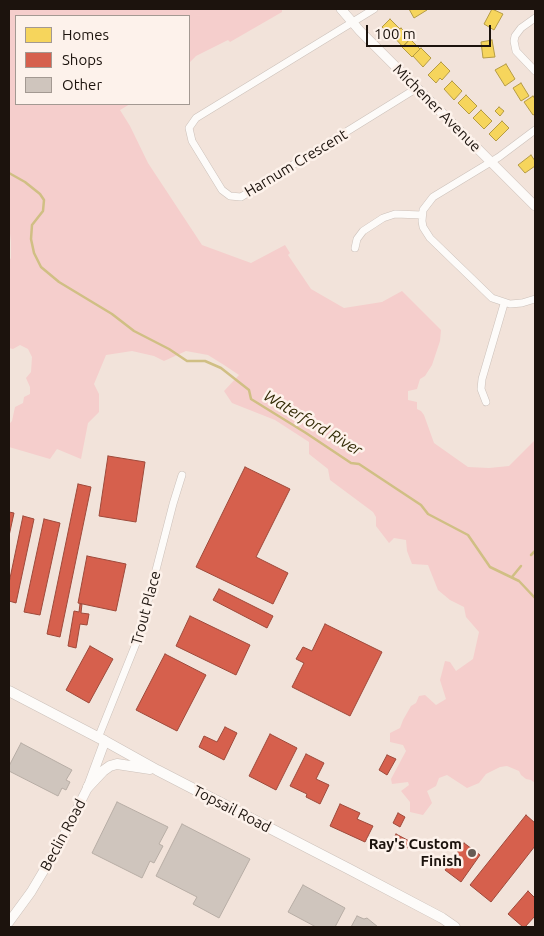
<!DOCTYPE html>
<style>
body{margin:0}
#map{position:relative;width:544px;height:936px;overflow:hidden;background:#f2e3da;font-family:Ubuntu,sans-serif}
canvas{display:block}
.frame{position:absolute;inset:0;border:10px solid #1c130d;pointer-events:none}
.legend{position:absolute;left:15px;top:15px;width:175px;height:90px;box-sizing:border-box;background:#fdf2eb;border:1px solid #a39992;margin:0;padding:6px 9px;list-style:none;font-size:15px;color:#1c130d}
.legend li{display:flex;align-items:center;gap:10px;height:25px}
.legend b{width:25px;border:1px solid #a39992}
.scale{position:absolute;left:366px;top:25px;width:125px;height:22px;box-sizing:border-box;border:2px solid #1c130d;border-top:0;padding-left:6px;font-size:15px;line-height:18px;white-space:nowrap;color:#1c130d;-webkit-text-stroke:4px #fdf2eb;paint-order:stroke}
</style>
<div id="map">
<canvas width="544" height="936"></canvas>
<div class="frame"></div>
<ul class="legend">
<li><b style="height:14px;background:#f6d55c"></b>Homes</li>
<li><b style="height:14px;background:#d6604d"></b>Shops</li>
<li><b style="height:14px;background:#cfc5bd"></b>Other</li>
</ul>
<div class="scale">100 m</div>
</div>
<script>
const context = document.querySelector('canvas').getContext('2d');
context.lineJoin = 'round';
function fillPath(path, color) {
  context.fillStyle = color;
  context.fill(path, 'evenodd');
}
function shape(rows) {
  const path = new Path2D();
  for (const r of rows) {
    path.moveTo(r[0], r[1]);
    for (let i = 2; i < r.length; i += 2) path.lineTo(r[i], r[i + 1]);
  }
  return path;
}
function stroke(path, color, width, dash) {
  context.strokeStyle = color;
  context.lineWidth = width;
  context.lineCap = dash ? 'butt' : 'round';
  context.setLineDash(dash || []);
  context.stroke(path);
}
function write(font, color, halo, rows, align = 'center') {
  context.font = font + ' Ubuntu,sans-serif';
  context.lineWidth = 5;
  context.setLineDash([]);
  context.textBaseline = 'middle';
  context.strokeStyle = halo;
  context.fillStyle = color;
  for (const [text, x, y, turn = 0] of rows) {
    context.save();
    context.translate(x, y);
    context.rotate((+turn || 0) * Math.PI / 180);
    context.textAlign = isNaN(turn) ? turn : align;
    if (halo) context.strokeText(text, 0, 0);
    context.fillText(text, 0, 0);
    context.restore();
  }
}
fillPath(shape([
 [9,9,282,9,282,12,230,42,228,40,196,56,189,63,189,16,16,16,16,104,130,104,120,110,130,126,148,163,202,245,251,263,285,245,290,253,288,255,311,289,344,308,382,302,402,291,441,330,440,341,432,365,425,376,420,379,417,389,408,391,408,400,417,402,417,409,421,411,424,415,434,443,468,467,489,468,509,466,535,440,535,783,531,780,526,779,521,775,519,771,507,766,500,767,486,774,479,783,467,788,447,775,439,778,436,786,427,791,432,803,423,815,410,812,410,802,401,791,409,785,408,782,392,784,391,779,406,751,403,745,390,742,390,733,400,728,403,720,411,706,416,703,419,696,425,695,436,705,446,699,440,680,445,661,450,662,456,671,473,659,479,632,466,617,464,607,450,600,438,590,428,565,412,564,407,551,406,540,394,538,389,543,376,526,376,517,373,512,330,480,328,469,309,454,309,442,275,420,232,403,224,391,239,375,224,365,208,355,186,351,164,361,154,356,132,351,106,355,94,384,99,394,99,412,88,423,81,459,57,449,50,459,9,447,9,424,12,421,15,407,23,403,24,397,30,394,30,387,26,378,31,372,32,357,28,349,20,345,13,349,9,348,9,261,11,258,11,242,9,225]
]), '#f5cecc');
const homes = shape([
 [409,9,427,9,427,10,414,18,409,9],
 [492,9,503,14,494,30,484,24,492,9],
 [390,19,400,29,392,37,382,27,390,19],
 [401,28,411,38,403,47,393,36,401,28],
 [410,39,420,49,412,57,402,47,410,39],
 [492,40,495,57,483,58,481,42,492,40],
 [421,48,431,58,423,67,413,56,421,48],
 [441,62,450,71,442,80,440,78,436,83,428,75,441,62],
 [506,64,515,79,505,86,495,70,506,64],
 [452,81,462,91,454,100,444,89,452,81],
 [521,83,529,96,521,101,513,88,521,83],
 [466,95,477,106,469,114,458,103,466,95],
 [533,96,535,99,535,114,533,115,524,102,533,96],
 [499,107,504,111,500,116,495,111,499,107],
 [481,110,492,121,484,129,473,118,481,110],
 [502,121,509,128,496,141,489,134,502,121],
 [531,155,535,161,535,166,525,173,518,165,531,155]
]);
fillPath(homes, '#f6d55c');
stroke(homes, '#b59b44', 1);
const shops = shape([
 [108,456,145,462,136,522,99,516,108,456],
 [245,467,290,489,256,557,288,573,273,604,196,567,245,467],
 [78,484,91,487,60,637,47,634,78,484],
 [9,512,14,513,9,536,9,512],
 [23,516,34,519,16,603,9,601,9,583,23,516],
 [44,519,60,523,40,615,24,612,44,519],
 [87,556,126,564,116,611,78,603,87,556],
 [219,589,273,616,267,628,213,600,219,589],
 [80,604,82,604,81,613,89,614,87,625,80,624,76,648,68,646,74,611,79,612,80,604],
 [190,616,250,645,236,675,176,646,190,616],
 [325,624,382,652,350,716,292,687,304,663,296,659,303,647,312,651,325,624],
 [90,646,113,659,89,703,66,690,90,646],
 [165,654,206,675,177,731,136,710,165,654],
 [225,727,237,733,224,760,199,747,204,736,217,742,225,727],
 [270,734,297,748,276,790,249,776,270,734],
 [306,754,324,763,316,779,329,785,320,804,306,797,307,794,290,786,306,754],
 [387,755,396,759,387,775,379,770,387,755],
 [340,804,360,813,357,819,373,826,365,842,330,826,340,804],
 [398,813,405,817,400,827,393,823,398,813],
 [526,815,535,823,535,846,491,902,470,885,526,815],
 [396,834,411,842,408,848,393,840,396,834],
 [464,843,480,855,461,882,445,870,464,843],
 [528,891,535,898,535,916,525,927,523,927,508,914,528,891]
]);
fillPath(shops, '#d6604d');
stroke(shops, '#9e493a', 1);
stroke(shape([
 [9,173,25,182,40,194,44,200,43,211,32,225,31,239,34,253,41,267,59,282,112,314,134,331,169,349,187,361,205,361,221,368,249,390,251,399,306,433,351,463,359,464,421,505,428,514,468,535,490,567,519,581,535,598],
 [531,555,535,551],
 [512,577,521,566]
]), '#d0bf84', 2.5);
const building = shape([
 [21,743,72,770,66,780,70,782,66,790,62,788,58,796,9,771,9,766,21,743],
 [117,802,168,827,159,844,163,846,154,863,150,861,142,878,92,853,117,802],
 [182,824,250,859,219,918,193,904,197,897,156,876,182,824],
 [303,885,345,908,335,927,316,927,288,912,303,885],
 [357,916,364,919,367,918,378,927,351,927,357,916]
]);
fillPath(building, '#cfc5bd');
stroke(building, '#b7ada5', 1);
const minor = shape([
 [374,9,196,118,189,128,192,141,222,190,230,196,241,197,417,88],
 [535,18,521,28,515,36,514,41,516,51,535,71],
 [535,130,499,157,433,197,423,210,422,221,423,227,430,238,492,298,510,304,522,303,535,299],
 [355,248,357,239,363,231,383,218,395,214,422,215],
 [486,402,481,389,482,379,504,304],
 [98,738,139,636,173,504,182,475]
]);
const tertiary = shape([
 [341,9,360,31,535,206],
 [9,922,31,892,59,845,88,787,105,741]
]);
const primary = shape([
 [9,691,105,741,157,770,349,869,442,918,455,927],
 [88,787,103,771,110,766,117,764,150,769]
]);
stroke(minor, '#ccc1ba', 8);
stroke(tertiary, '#ccc1ba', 10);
stroke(primary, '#ccc1ba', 11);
stroke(minor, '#fdfbf9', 7);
stroke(tertiary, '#fdfbf9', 9);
stroke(primary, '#fdfbf9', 10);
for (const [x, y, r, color] of [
 [472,853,5,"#675c55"]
]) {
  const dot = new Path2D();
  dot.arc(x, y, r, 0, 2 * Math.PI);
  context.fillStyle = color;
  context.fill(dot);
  stroke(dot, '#fdf2eb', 2);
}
write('15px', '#1c130d', '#fdf2eb', [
 ["Michener Avenue",437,108,45],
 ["Harnum Crescent",296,163,-31],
 ["Trout Place",146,608,-75],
 ["Topsail Road",232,809,27],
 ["Beclin Road",63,835,-62]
]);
write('bold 15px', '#1c130d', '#fdf2eb', [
 ["Ray's Custom",462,844],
 ["Finish",462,861]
], 'right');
write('italic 16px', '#322a05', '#fdf2eb', [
 ["Waterford River",313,423,31]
]);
</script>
